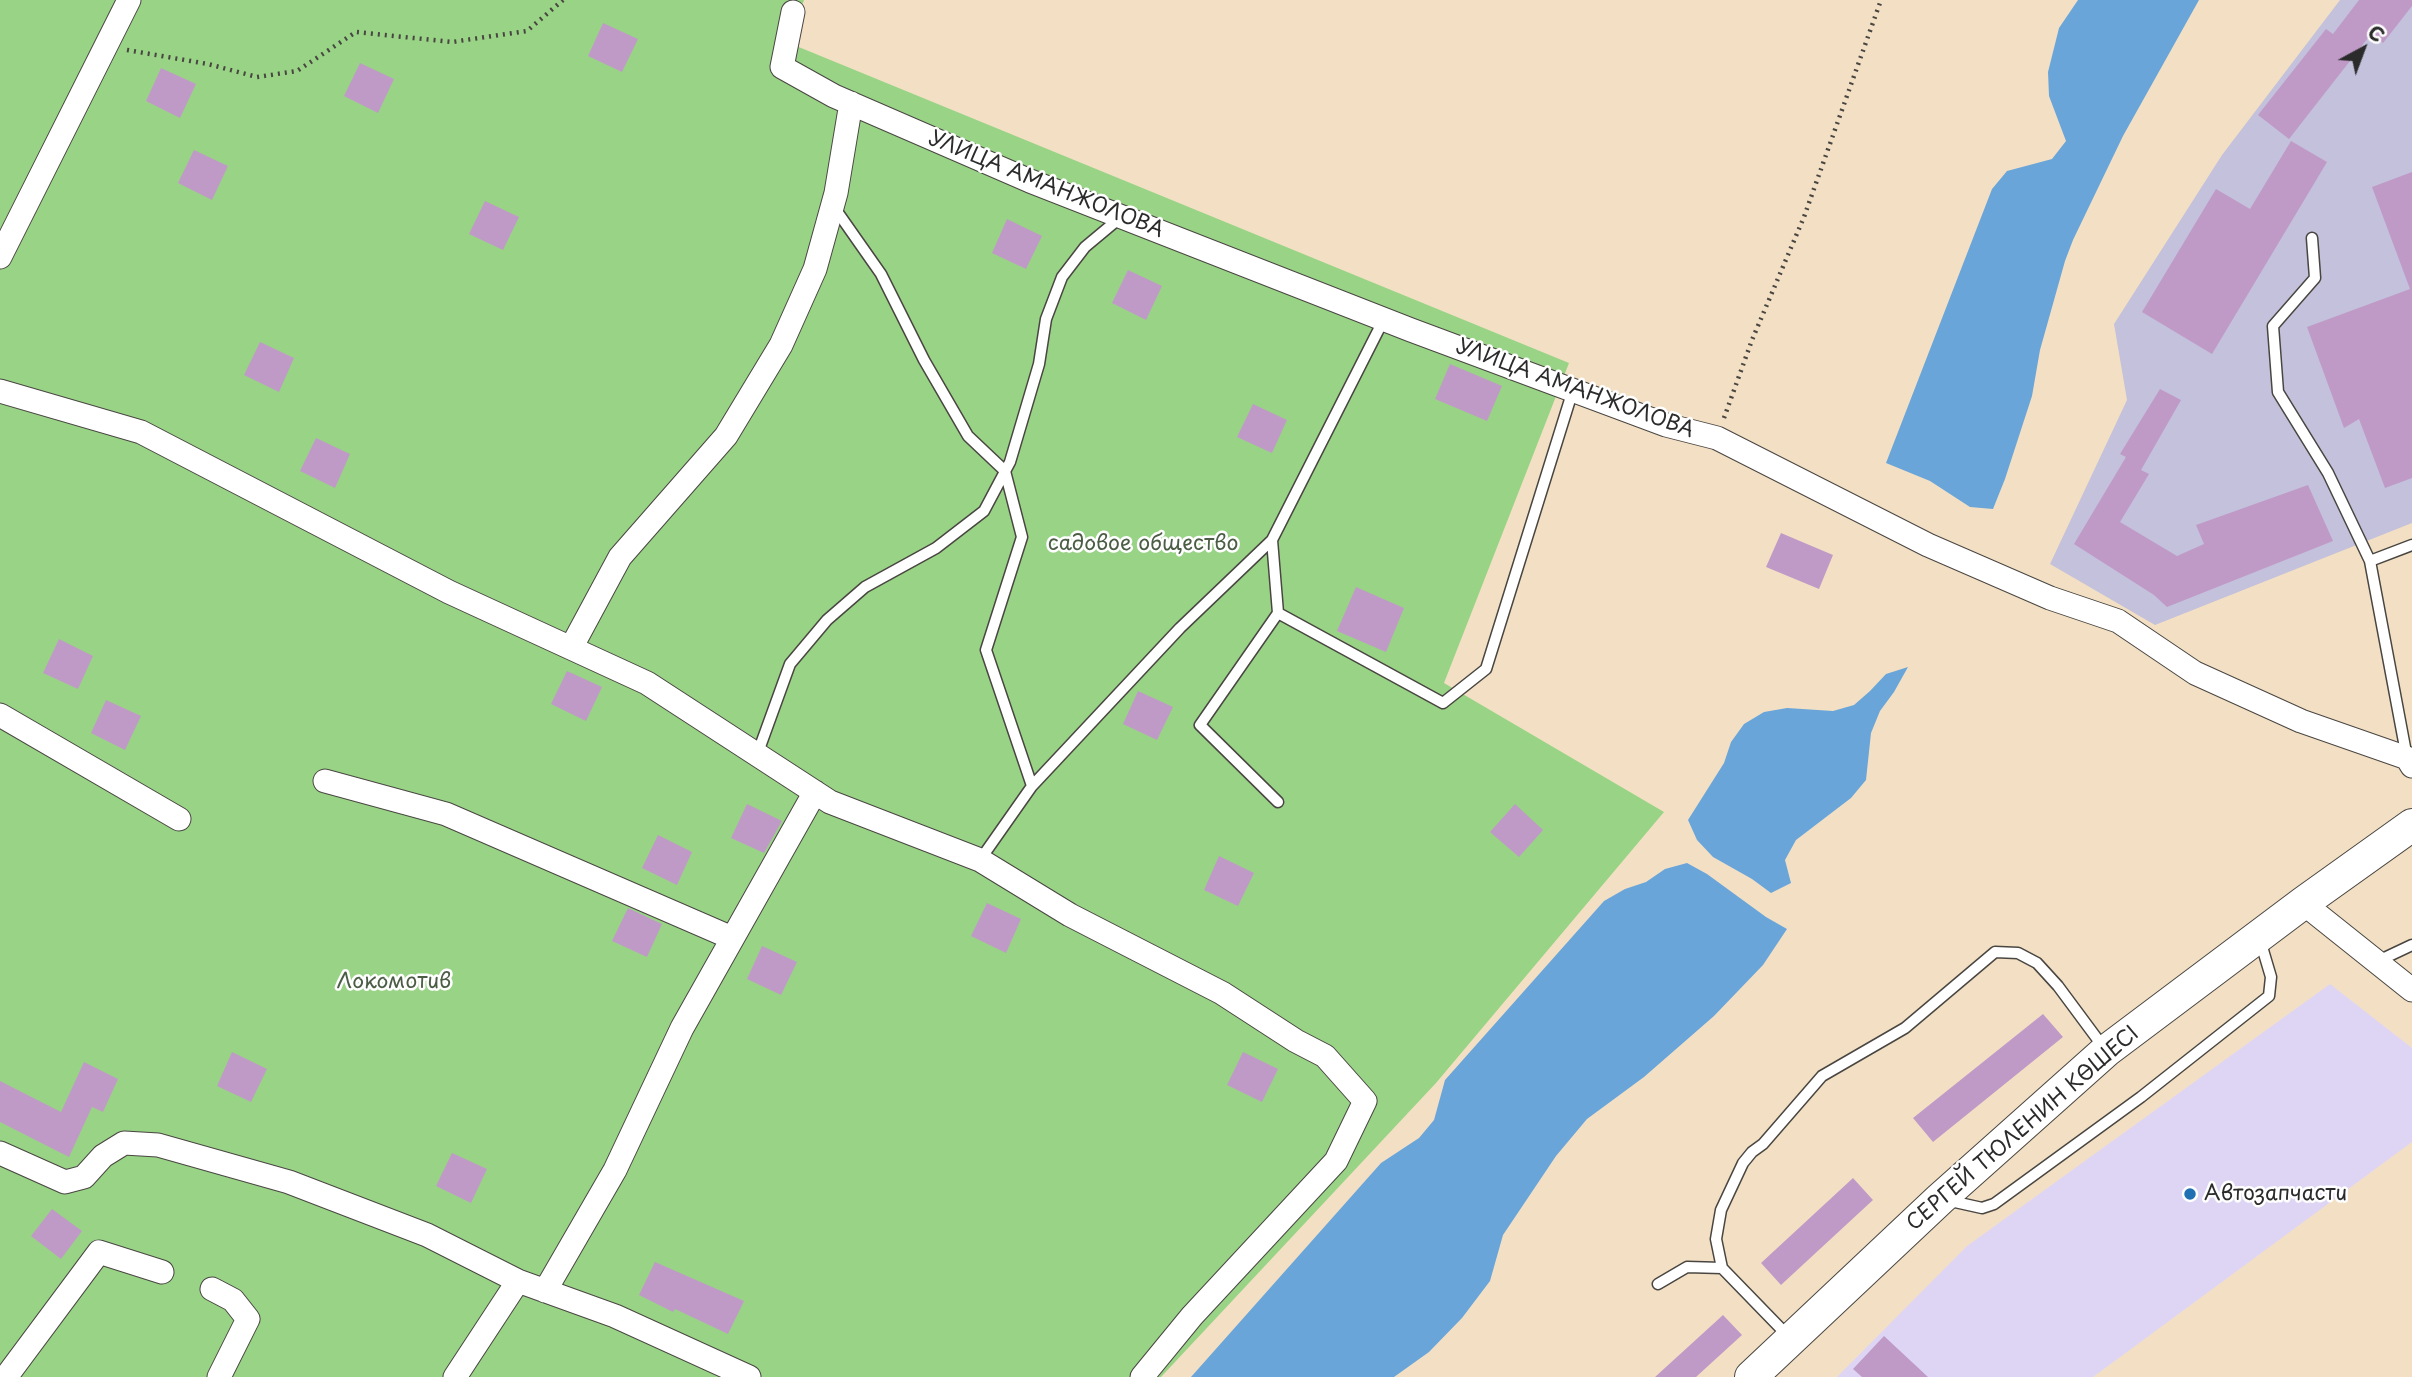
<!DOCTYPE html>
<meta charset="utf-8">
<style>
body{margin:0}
#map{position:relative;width:2412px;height:1377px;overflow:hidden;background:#f3e0c4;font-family:"Playpen Sans",sans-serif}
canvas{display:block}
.north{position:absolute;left:2328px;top:14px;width:70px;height:70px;-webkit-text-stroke:5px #fff;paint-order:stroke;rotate:41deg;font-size:19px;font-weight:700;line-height:28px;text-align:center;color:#2b2b2b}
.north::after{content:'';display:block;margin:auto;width:24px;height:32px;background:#2b2b2b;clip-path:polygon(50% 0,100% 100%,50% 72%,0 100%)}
</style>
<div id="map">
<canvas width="2412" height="1377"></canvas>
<div class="north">С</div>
</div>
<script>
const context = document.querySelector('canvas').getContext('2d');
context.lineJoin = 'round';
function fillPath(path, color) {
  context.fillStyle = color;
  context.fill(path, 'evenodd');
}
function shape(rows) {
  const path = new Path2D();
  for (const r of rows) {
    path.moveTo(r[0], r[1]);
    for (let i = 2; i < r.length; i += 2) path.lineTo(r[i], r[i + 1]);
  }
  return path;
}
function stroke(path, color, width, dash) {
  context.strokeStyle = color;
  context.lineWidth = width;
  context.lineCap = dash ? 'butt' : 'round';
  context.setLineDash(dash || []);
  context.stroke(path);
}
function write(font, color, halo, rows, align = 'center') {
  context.font = font + ' "Playpen Sans",sans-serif';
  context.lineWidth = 5;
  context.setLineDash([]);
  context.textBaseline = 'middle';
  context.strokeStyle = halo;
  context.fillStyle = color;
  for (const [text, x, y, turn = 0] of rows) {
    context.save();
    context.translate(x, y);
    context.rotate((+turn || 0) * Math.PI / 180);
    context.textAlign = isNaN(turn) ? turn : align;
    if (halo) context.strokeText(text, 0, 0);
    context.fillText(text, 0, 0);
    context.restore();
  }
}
fillPath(shape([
 [2330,984,2412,1048,2412,1142,2093,1377,1837,1377,1967,1246]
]), '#ded5f5');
fillPath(shape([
 [2340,0,2412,0,2412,523,2155,625,2050,564,2127,400,2114,324,2222,155]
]), '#c3c1db');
fillPath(shape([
 [0,0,804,0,789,43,1569,363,1444,683,1664,812,1436,1083,1161,1377,0,1377]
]), '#99d386');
fillPath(shape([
 [2078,0,2199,0,2123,136,2073,240,2065,261,2040,350,2032,396,2005,479,1993,509,1970,507,1930,481,1886,463,1992,189,2007,171,2052,159,2066,141,2049,96,2048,72,2059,28],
 [1908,667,1894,692,1880,711,1871,733,1866,780,1851,798,1796,840,1785,860,1791,883,1771,893,1752,879,1713,857,1697,840,1688,820,1724,763,1731,742,1744,724,1764,712,1787,708,1833,711,1854,705,1870,691,1886,674],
 [1687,863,1707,874,1766,917,1787,929,1763,965,1714,1016,1644,1077,1587,1119,1556,1156,1503,1235,1490,1281,1462,1318,1429,1352,1394,1377,1191,1377,1381,1163,1419,1138,1434,1120,1445,1080,1604,901,1625,889,1646,882,1665,869]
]), '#6aa5da');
fillPath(shape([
 [2359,0,2412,0,2412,6,2383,43,2371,34,2289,139,2258,115,2326,29,2333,34],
 [603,23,638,39,622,72,588,56],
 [360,63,394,79,378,113,344,96],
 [161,68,196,84,180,118,146,101],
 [2291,141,2327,162,2212,354,2142,312,2216,189,2250,209],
 [194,150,228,166,212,200,178,183],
 [2412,172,2412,478,2385,488,2359,419,2344,428,2307,327,2410,289,2372,187],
 [485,201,519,217,503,250,469,234],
 [1007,219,1042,236,1026,269,992,253],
 [1128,270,1162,286,1146,320,1112,303],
 [260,342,294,358,279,392,244,375],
 [1450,364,1502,386,1487,421,1435,399],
 [2160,389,2181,400,2141,470,2149,474,2120,522,2177,556,2204,544,2196,525,2308,485,2333,541,2167,607,2154,595,2074,544,2126,457,2120,454],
 [1253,404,1287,420,1272,453,1237,437],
 [316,438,350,454,335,488,300,471],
 [1781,533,1833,555,1819,589,1766,567],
 [1356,587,1404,608,1386,652,1337,631],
 [59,639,93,656,78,689,43,673],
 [567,671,602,687,586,721,551,704],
 [1138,691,1173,707,1157,740,1123,724],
 [106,700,141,716,125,750,91,733],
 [747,804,782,821,764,853,731,838],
 [1515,804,1543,830,1519,857,1490,832],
 [658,835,692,852,677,885,642,868],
 [1219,856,1254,873,1238,906,1204,890],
 [987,903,1021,919,1006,953,971,936],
 [628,908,662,924,647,957,612,941],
 [762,946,797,962,781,995,747,979],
 [2043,1014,2063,1037,1933,1142,1913,1118],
 [232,1052,267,1069,251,1102,217,1086],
 [1243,1052,1278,1069,1262,1102,1227,1085],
 [84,1062,118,1079,103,1112,92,1107,69,1157,0,1122,0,1081,61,1112],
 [452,1153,487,1169,471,1203,436,1186],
 [1853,1178,1873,1200,1781,1285,1761,1263],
 [52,1209,82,1231,61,1259,31,1236],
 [655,1262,744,1301,728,1334,675,1309,673,1312,639,1295],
 [1723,1315,1742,1335,1696,1377,1655,1377],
 [1884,1336,1928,1377,1862,1377,1853,1369]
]), '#c09ac7');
const service = shape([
 [834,207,881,274,924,360,968,436,1005,471,1022,537,986,650,1032,786,980,860],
 [2312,238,2315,278,2273,326,2278,392,2328,473,2370,561],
 [1272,540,1278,613,1443,703,1486,669,1573,390],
 [757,755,790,664,827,620,865,587,936,548,984,511,1010,462,1039,364,1046,319,1062,277,1085,247,1121,217],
 [2407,758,2370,561,2412,545],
 [1032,786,1180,628,1272,540,1384,319],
 [1278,802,1200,725,1278,613],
 [2376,962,2412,945],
 [1946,1200,1982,1208,1994,1204,2141,1097,2269,996,2271,977,2260,940],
 [1722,1268,1716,1239,1721,1210,1743,1163,1752,1152,1763,1144,1822,1076,1905,1028,1995,952,2018,953,2037,963,2058,986,2104,1048],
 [1658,1284,1687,1267,1722,1268,1789,1337]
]);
const minor = shape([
 [793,12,782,67,834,96,1030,181,1411,330,1666,425,1717,438,1928,545,2050,598,2118,621,2195,673,2301,721,2407,758,2412,766],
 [0,257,129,0],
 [0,391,141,432,449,592,647,683,830,802,980,860,1070,915,1222,993,1296,1041,1325,1056,1365,1101,1336,1161,1192,1316,1142,1377],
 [571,648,620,557,726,436,781,345,815,269,836,193,851,103],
 [0,715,179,819],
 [325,781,446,814,732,938],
 [2303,903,2412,990],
 [0,1153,65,1182,84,1177,103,1156,124,1143,158,1145,289,1182,427,1235,518,1281,615,1316,749,1377],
 [212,1289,233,1300,248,1319,219,1377],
 [545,1291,615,1170,682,1028,815,792],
 [6,1377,99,1252,162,1272],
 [455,1377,518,1281]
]);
const secondary = shape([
 [1751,1377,1940,1199,2106,1051,2303,903,2412,825]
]);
stroke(service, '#494642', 13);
stroke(minor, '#494642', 25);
stroke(secondary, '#494642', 34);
stroke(shape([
 [127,50,208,64,257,77,297,71,356,32,452,42,527,31,563,0],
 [1724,418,1752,340,1804,217,1881,0]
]), '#494642', 4.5, [2, 5]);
stroke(service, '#fff', 10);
stroke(minor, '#fff', 23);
stroke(secondary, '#fff', 32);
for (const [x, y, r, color] of [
 [2190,1194,7,"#1f6fb2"]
]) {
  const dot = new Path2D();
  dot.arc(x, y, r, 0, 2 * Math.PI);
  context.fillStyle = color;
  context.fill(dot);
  stroke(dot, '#fff', 2.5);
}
write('21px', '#2b2b2b', '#fff', [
 ["УЛИЦА АМАНЖОЛОВА",1046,185,22],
 ["УЛИЦА АМАНЖОЛОВА",1575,389,20],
 ["СЕРГЕЙ ТЮЛЕНИН КӨШЕСІ",2023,1129,-41]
]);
write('21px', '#4c5d46', '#fff', [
 ["садовое общество",1143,544],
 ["Локомотив",394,982]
]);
write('21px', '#2b2b2b', '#fff', [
 ["Автозапчасти",2204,1194]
], 'left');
</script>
